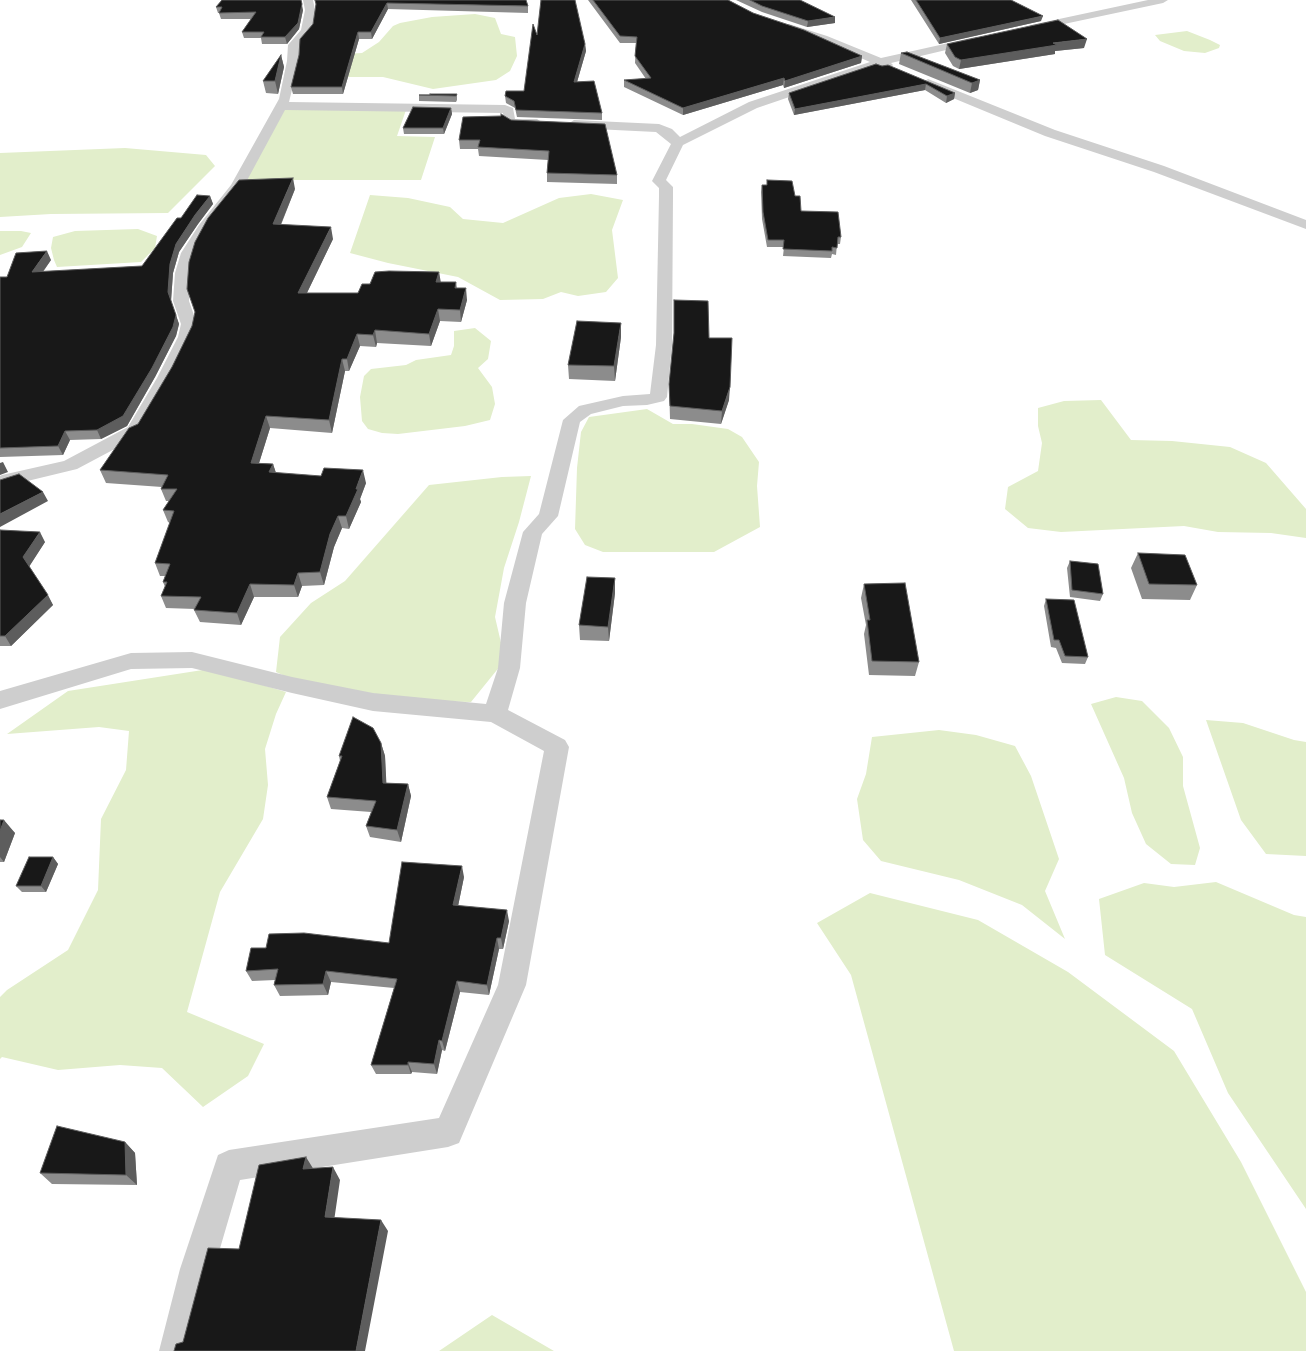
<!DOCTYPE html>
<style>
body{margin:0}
canvas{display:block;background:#fff}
</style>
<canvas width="1306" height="1351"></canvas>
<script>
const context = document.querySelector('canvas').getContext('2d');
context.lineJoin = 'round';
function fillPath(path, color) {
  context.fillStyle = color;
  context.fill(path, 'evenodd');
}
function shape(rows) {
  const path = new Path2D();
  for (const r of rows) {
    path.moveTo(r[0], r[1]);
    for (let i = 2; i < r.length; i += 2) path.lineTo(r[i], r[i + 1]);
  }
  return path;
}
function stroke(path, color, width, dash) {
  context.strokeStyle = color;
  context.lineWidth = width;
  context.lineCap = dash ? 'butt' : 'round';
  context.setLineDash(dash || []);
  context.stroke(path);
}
fillPath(shape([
 [475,14,495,18,501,34,515,37,517,56,510,71,496,80,433,89,383,77,310,77,310,56,362,53,379,42,393,26,400,23,432,17],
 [1187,31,1210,40,1220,45,1219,48,1205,53,1184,51,1160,41,1155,35],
 [284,110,406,110,397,136,435,137,421,180,246,180],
 [125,148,206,155,215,166,168,213,51,214,0,217,0,153],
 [591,194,623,200,612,230,618,278,606,292,578,296,561,292,543,299,500,300,458,277,388,263,350,253,370,195,408,198,450,207,463,219,503,223,559,198],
 [138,229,157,236,155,248,141,262,57,267,54,260,51,248,53,237,75,231],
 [0,231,21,231,31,233,22,247,0,255],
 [475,328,491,341,488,359,478,368,492,387,495,404,490,420,465,426,398,434,382,433,368,429,362,421,360,397,364,376,371,369,406,365,416,360,451,355,454,346,454,331],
 [1101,400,1131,440,1172,441,1230,447,1266,463,1306,509,1306,538,1271,533,1218,532,1184,526,1061,532,1028,528,1005,509,1008,487,1038,471,1042,443,1038,426,1038,408,1064,401],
 [647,409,673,424,692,424,728,429,742,437,759,462,757,486,760,527,714,552,603,552,585,545,575,529,577,468,581,432,589,417],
 [531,476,519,522,504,568,495,617,505,660,471,702,419,701,296,681,276,672,280,637,311,603,345,581,429,485,502,477],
 [209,669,286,692,276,714,265,749,268,785,263,819,220,892,187,1012,264,1044,248,1076,203,1107,162,1068,120,1065,58,1070,2,1057,0,1059,0,997,7,990,68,950,98,890,101,819,126,770,129,731,99,727,7,734,68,691],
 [1116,697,1142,701,1169,728,1183,757,1183,786,1200,848,1195,865,1171,864,1146,844,1132,813,1124,778,1091,704],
 [1206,720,1243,723,1294,740,1306,742,1306,856,1266,854,1241,820],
 [939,730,976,735,1015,746,1031,776,1059,859,1045,891,1065,939,1022,905,959,880,881,861,863,840,857,799,866,774,872,737],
 [1216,882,1294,915,1306,917,1306,1209,1228,1093,1192,1009,1105,955,1099,899,1144,883,1174,887],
 [870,893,978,920,1068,972,1174,1051,1241,1162,1306,1292,1306,1351,954,1351,851,975,817,923],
 [492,1315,554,1351,439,1351]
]), '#e2eecb');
fillPath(shape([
 [303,0,313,0,315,10,312,30,300,45,299,61,289,102,505,105,513,108,515,119,537,119,543,123,537,127,508,126,503,121,503,113,285,110,244,186,210,229,197,253,191,273,189,301,197,324,194,337,175,378,141,435,77,469,15,484,0,491,0,476,2,475,64,461,128,427,157,378,178,337,181,324,173,301,175,273,181,253,199,225,231,185,279,99,287,61,288,45,301,30,305,10,303,0],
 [1148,0,1168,0,1163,3,1031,31,1025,28,1031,25,1148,0],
 [789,24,827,36,881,58,976,37,982,40,980,42,891,63,893,65,891,67,880,66,757,108,683,145,666,180,673,187,673,196,672,345,667,397,664,401,647,405,623,406,591,414,580,422,558,516,542,534,526,603,520,668,508,710,565,740,569,747,526,985,459,1143,448,1147,240,1180,214,1269,193,1351,159,1351,180,1269,218,1155,229,1150,439,1118,498,985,544,751,491,722,373,711,292,693,192,668,131,669,0,709,0,691,131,653,192,652,292,677,373,693,486,704,498,668,504,603,523,532,539,514,563,420,579,406,623,396,650,394,656,345,659,196,659,188,652,181,671,144,656,132,574,128,568,124,574,120,659,124,672,129,680,137,749,102,870,62,819,40,785,29,784,27,789,24],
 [928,79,1055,130,1164,166,1306,220,1306,229,1154,172,1045,136,924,86,922,83,928,79]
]), '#cecece');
fillPath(shape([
 [315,0,528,6,528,13,388,9,372,39,359,39,343,94,293,94,291,87,313,24,316,4],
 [588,0,728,0,753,13,862,56,861,63,784,88,783,85,683,115,624,87,624,80,646,79,635,63,636,43,620,43],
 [736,0,800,0,835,23,807,27,762,12],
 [911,0,1011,0,1041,21,939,44],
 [216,7,303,10,299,29,287,44,262,44,261,38,244,38,242,32,251,19,221,19,219,13,218,13],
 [537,35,585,44,586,51,577,82,602,113,602,120,517,117,515,108,506,103,505,96,524,91],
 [947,44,1084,48,1055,51,1055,54,959,69,953,66,945,53],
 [901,53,980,80,978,90,970,93,899,64],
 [281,55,284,67,278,94,266,93,263,81],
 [882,66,955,93,954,99,946,103,925,90,794,115,788,99,789,93],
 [457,94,457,100,456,102,419,101,419,95],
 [451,108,452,114,444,134,404,134,403,128],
 [511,120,617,175,617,184,547,182,547,173,548,160,479,156,478,149,460,149,459,140],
 [762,185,795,196,801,211,841,237,840,244,837,244,836,255,832,254,831,258,783,256,784,247,767,247,762,219,761,192],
 [295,189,281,225,333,239,307,293,358,293,370,284,439,272,440,282,456,282,457,288,467,300,461,322,440,321,431,346,377,343,376,347,360,346,349,371,345,371,332,433,270,428,259,463,273,464,276,473,366,483,360,499,361,502,349,529,342,528,334,547,324,585,302,586,298,597,254,597,241,625,200,622,194,610,195,609,166,608,161,596,165,587,163,582,165,576,160,576,155,563,170,523,168,522,163,510,169,501,166,501,161,489,162,487,106,483,100,470,138,424,172,367,192,326,195,312],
 [210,196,213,204,198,224,179,252,173,273,171,301,179,324,176,336,155,377,127,426,101,439,70,440,63,455,0,457,0,277,7,277,51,260,43,272,142,266,181,218],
 [621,337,615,381,569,379,568,365],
 [669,384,729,400,721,424,670,419],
 [0,530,45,542,29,566,53,605,11,646,0,646],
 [1138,553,1197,585,1190,600,1142,599,1131,568],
 [1070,561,1103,594,1100,601,1070,597,1067,568],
 [615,578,615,593,609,641,580,640,579,625],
 [864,584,919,662,915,676,869,675,864,634,866,625,861,598],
 [1046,599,1088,657,1085,664,1062,663,1056,648,1051,647,1044,606],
 [381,743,385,756,386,783,408,784,411,796,401,842,370,837,366,826,371,812,331,809,327,797,340,761,339,756],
 [0,820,15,833,4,862,0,862],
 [53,857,58,864,46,892,22,892,16,886],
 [464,877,458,906,509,921,503,949,499,949,489,995,460,992,445,1051,442,1050,437,1074,412,1072,411,1074,376,1074,371,1065,394,988,331,982,328,995,280,996,274,985,275,980,252,981,246,971,389,943],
 [125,1142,135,1153,137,1185,52,1184,40,1173]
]), '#8c8c8c');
fillPath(shape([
 [301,0,303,10,299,29,287,44,285,37],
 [387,3,388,9,372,39,371,32],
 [1043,16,1041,21,939,44,940,38],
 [835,17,835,23,807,27,808,21],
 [358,32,359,39,343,94,342,87],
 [1087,39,1084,48,1055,51,1055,54,959,69,961,60,1053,43],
 [585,44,586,51,575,89,574,82],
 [281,55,284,67,278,94,275,81],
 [862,56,861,63,784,88,785,81],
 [784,78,783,85,683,115,683,108],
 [980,80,978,90,970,93,972,83],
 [926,84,925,90,794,115,795,109],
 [955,93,954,99,946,103,947,96],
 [451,108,452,114,444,134,443,128],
 [293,178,295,189,276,236,273,224],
 [210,196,213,204,198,224,179,252,173,273,171,301,168,292,170,264,176,244,195,215],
 [331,227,333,239,301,305,298,293],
 [47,251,51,260,36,281,32,272],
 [439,272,441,283,436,282],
 [466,288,467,300,461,322,460,310],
 [438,309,440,321,431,346,429,334],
 [176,315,179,324,176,336,155,377,127,426,101,439,97,430],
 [621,323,621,337,615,381,614,366],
 [375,330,377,343,376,347,373,335],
 [357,334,360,346,349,371,347,359],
 [342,359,345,371,332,433,329,420],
 [730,387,729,400,721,424,722,411],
 [266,416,270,428,255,476,251,463],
 [65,431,70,440,63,455,58,446],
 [3,462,8,472,0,475,0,463],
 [273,464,277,476,269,472],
 [363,470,366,483,360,499,361,502,349,529,346,516],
 [43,492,48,501,0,527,0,514],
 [338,516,342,528,334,547,324,585,320,572,330,534],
 [40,532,45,542,29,567,23,557],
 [298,573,302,586,298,597,294,585],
 [615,578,615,593,609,641,608,627],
 [250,584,254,597,241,625,237,613],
 [48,595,53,605,11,646,5,636],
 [381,743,385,756,387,795,383,783],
 [408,784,411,796,401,842,397,830],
 [4,820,15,833,4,862,0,857,0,831],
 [53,857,58,864,46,892,41,886],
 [462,866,464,877,456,916,453,905],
 [507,910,509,921,503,949,501,938],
 [497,938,499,949,489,995,487,985],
 [326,971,331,982,328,995,323,984],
 [457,981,460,992,445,1051,442,1041],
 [439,1040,442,1050,437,1074,434,1064],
 [408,1062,412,1072,411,1074,408,1065],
 [125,1142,135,1153,137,1185,126,1175],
 [306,1157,314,1170,303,1169],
 [333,1167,340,1180,333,1228,325,1217],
 [381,1220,388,1231,365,1351,356,1351]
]), '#5d5d5d');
const building = shape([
 [222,0,301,0,302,4,298,23,285,37,261,37,264,32,242,32,256,12,219,13,222,7,216,7,222,0],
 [315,0,526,0,528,6,387,3,371,32,358,32,342,87,291,87,299,55,300,39,313,24,316,4,315,0],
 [541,0,575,0,585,44,574,82,594,81,602,113,516,110,514,101,505,96,506,91,524,91,533,24,537,35,541,0],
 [593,0,728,0,753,13,804,30,862,56,785,81,784,78,683,108,624,80,651,78,635,56,637,37,620,36,593,0],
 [750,0,800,0,835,17,808,21,762,6,750,0],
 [916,0,1011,0,1043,16,940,38,916,0],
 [1058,20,1087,39,1053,43,1057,45,961,60,955,57,947,44,1058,20],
 [907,52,980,80,972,83,901,53,907,52],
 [281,55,275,81,263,81,281,55],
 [876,64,882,66,888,65,955,93,947,96,926,84,795,109,789,93,876,64],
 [430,94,457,94,456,96,419,95,430,95,430,94],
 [413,107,451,108,443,128,403,128,413,107],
 [501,114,511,120,605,124,617,175,547,173,549,151,478,147,480,140,459,140,463,117,501,116,501,114],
 [293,178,273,224,331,227,298,293,358,293,362,284,370,284,375,272,389,271,439,272,436,282,456,282,455,288,466,288,460,310,438,309,429,334,375,330,373,335,357,334,347,359,342,359,329,420,266,416,251,463,273,464,269,472,321,476,324,468,363,470,356,489,358,489,346,516,338,516,330,534,320,572,298,573,294,585,250,584,237,613,194,610,201,597,161,596,167,582,163,582,170,564,155,563,174,511,163,510,177,489,161,489,168,475,100,470,129,428,138,424,172,367,192,326,195,312,187,289,189,262,195,242,208,218,239,180,293,178],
 [767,180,792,181,795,196,800,196,801,211,838,212,841,237,838,237,837,248,832,247,832,251,783,249,784,240,768,240,763,212,762,185,767,185,767,180],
 [197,195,210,196,195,215,176,244,170,264,168,292,176,315,173,327,152,368,123,416,97,430,65,431,58,446,0,448,0,277,7,277,16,253,47,251,32,272,142,266,177,218,181,218,197,195],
 [674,300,708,301,709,338,732,338,730,387,722,411,670,406,669,384,674,333,674,300],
 [577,321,621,323,614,366,568,365,577,321],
 [19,474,43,492,0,514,0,480,19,474],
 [0,530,40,532,23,557,48,595,5,636,0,636,0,530],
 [1138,553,1185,555,1197,585,1149,584,1138,553],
 [1070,561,1098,564,1103,594,1072,590,1070,561],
 [587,577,615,578,608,627,579,625,587,577],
 [905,583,919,662,872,661,867,620,870,620,864,584,905,583],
 [1046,599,1074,600,1088,657,1065,656,1059,640,1054,640,1046,599],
 [353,717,373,728,381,743,383,783,408,784,397,830,366,826,376,801,327,797,342,756,339,756,353,717],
 [0,820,4,820,0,831,0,820],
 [29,857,53,857,41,886,16,886,29,857],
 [402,862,462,866,453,905,507,910,501,938,497,938,487,985,457,981,442,1041,439,1040,434,1064,408,1062,408,1065,371,1065,397,979,326,971,323,984,274,985,278,969,246,971,251,948,266,948,269,934,304,933,389,943,402,862],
 [57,1126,125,1142,126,1175,40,1173,57,1126],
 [306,1157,303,1169,333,1167,325,1217,381,1220,356,1351,174,1351,176,1344,183,1342,208,1248,239,1249,259,1165,306,1157]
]);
fillPath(building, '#181818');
stroke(building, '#5d5d5d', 1);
</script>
